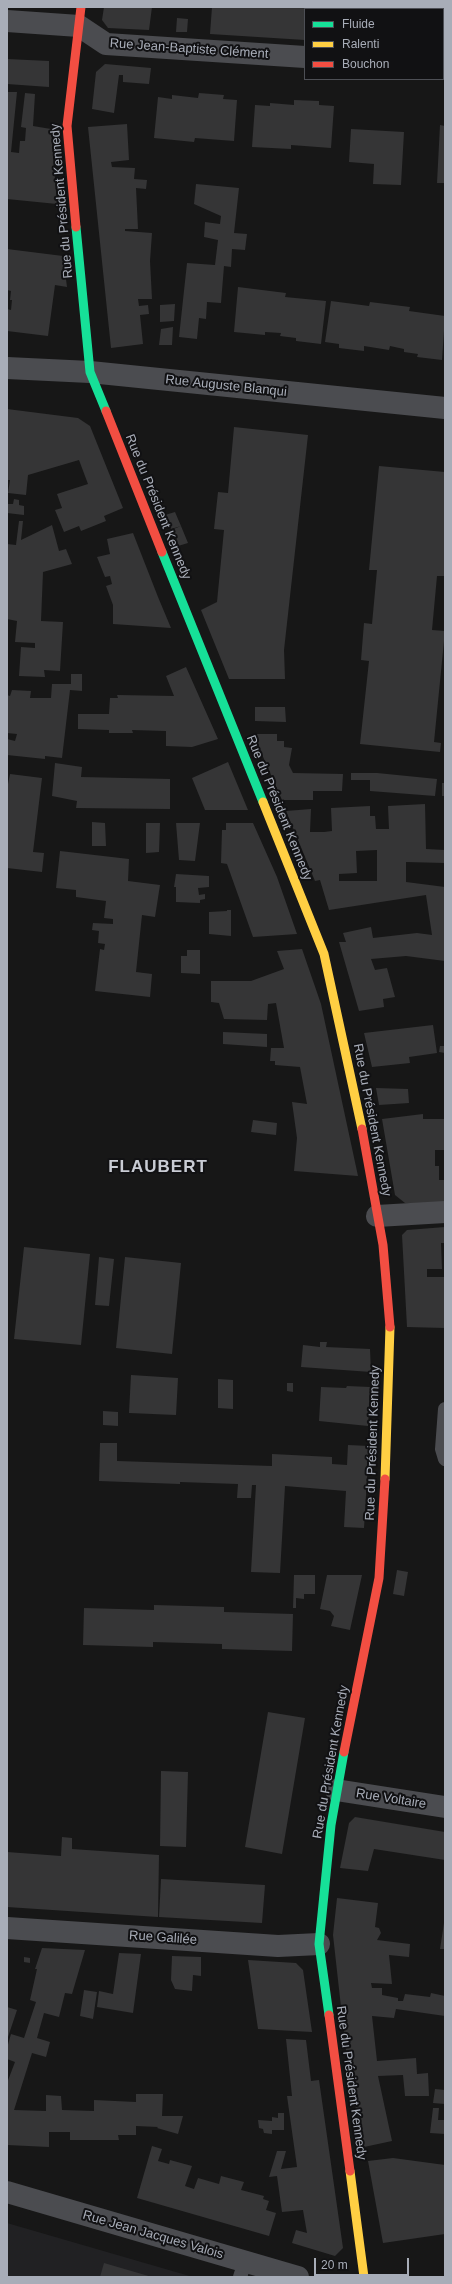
<!DOCTYPE html>
<meta charset="utf-8">
<style>
body{margin:0}
#map{position:relative;width:452px;height:2284px;overflow:hidden;background:#171717;font-family:Helvetica,sans-serif}
canvas{display:block}
.frame{position:absolute;inset:0;border:8px solid #a8adb8;pointer-events:none}
.legend{position:absolute;left:304px;top:8px;width:140px;height:72px;box-sizing:border-box;background:#111113;border:1px solid #4d4f55;margin:0;padding:5px 7px;list-style:none;font-size:12px;color:#a8adb8}
.legend li{display:flex;align-items:center;gap:8px;height:20px}
.legend b{width:20px;border:1px solid #4d4f55}
.scale{position:absolute;left:314px;top:2258px;width:95px;height:18px;box-sizing:border-box;border:2px solid #a8adb8;border-top:0;padding-left:5px;font-size:12px;line-height:14px;white-space:nowrap;color:#a8adb8;-webkit-text-stroke:3px #111113;paint-order:stroke}
</style>
<div id="map">
<canvas width="452" height="2284"></canvas>
<div class="frame"></div>
<ul class="legend">
<li><b style="height:5px;background:#16e098"></b>Fluide</li>
<li><b style="height:5px;background:#ffcf43"></b>Ralenti</li>
<li><b style="height:5px;background:#f24e42"></b>Bouchon</li>
</ul>
<div class="scale">20 m</div>
</div>
<script>
const context = document.querySelector('canvas').getContext('2d');
context.lineJoin = 'round';
function fillPath(path, color) {
  context.fillStyle = color;
  context.fill(path, 'evenodd');
}
function shape(rows) {
  const path = new Path2D();
  for (const r of rows) {
    path.moveTo(r[0], r[1]);
    for (let i = 2; i < r.length; i += 2) path.lineTo(r[i], r[i + 1]);
  }
  return path;
}
function stroke(path, color, width, dash) {
  context.strokeStyle = color;
  context.lineWidth = width;
  context.lineCap = dash ? 'butt' : 'round';
  context.setLineDash(dash || []);
  context.stroke(path);
}
function write(font, color, halo, rows, align = 'center') {
  context.font = font + ' Helvetica,sans-serif';
  context.lineWidth = 4;
  context.setLineDash([]);
  context.textBaseline = 'middle';
  context.strokeStyle = halo;
  context.fillStyle = color;
  for (const [text, x, y, turn = 0] of rows) {
    context.save();
    context.translate(x, y);
    context.rotate((+turn || 0) * Math.PI / 180);
    context.textAlign = isNaN(turn) ? turn : align;
    if (halo) context.strokeText(text, 0, 0);
    context.fillText(text, 0, 0);
    context.restore();
  }
}
fillPath(shape([
 [7,2223,193,2277,7,2277]
]), '#212123');
fillPath(shape([
 [104,7,152,7,149,30,108,28,102,20],
 [212,7,307,7,305,9,305,40,210,34],
 [329,7,445,7,445,30,443,30,443,9,329,9],
 [177,18,188,19,187,32,176,32],
 [7,59,49,61,49,87,7,84],
 [105,64,151,68,149,84,123,82,123,75,119,75,114,113,92,109,96,72],
 [7,92,17,92,11,152,19,153,20,141,25,141,26,128,21,127,25,93,35,94,33,126,51,129,57,204,7,199],
 [199,93,224,95,223,99,237,100,234,141,195,138,194,142,154,138,158,97,172,99,172,95,198,98],
 [294,100,319,101,319,105,334,106,331,148,291,145,291,149,252,147,255,105,270,106,270,103,294,105],
 [127,124,129,160,111,162,112,167,135,168,134,179,147,180,146,189,136,188,138,229,125,229,125,231,152,233,150,261,152,299,138,299,139,306,148,305,149,314,140,315,143,344,111,348,88,127],
 [440,125,445,126,445,183,437,183],
 [351,129,404,132,401,185,373,184,374,164,349,162],
 [196,184,239,188,234,233,247,234,245,250,232,249,231,267,224,266,221,303,207,302,206,319,199,318,197,339,179,337,187,263,215,265,218,240,204,237,205,222,220,224,221,216,194,204],
 [7,249,63,256,67,287,55,285,48,336,7,331,7,309,11,310,12,300,10,300,11,291,7,290],
 [238,287,286,293,285,297,326,301,321,344,296,341,296,338,280,336,281,333,265,332,265,335,234,332],
 [331,301,369,306,370,302,410,307,409,311,445,316,442,360,417,357,418,354,404,352,404,349,390,346,389,350,364,346,364,351,339,348,339,344,325,342],
 [175,304,174,321,160,322,160,305],
 [173,327,172,345,159,345,161,329],
 [7,409,78,418,90,426,123,508,104,516,106,521,81,531,79,526,64,532,55,510,62,508,57,494,88,484,79,460,28,475,26,495,8,493,10,480,7,480],
 [234,427,308,435,284,650,285,679,229,679,201,610,217,602,224,530,214,529,218,492,228,493],
 [379,466,445,472,445,576,437,576,432,630,445,631,434,742,441,743,440,752,360,744,369,661,361,660,364,623,372,624,377,570,369,570],
 [14,499,19,500,19,505,24,506,24,515,7,513,7,504,13,504],
 [175,512,181,526,171,529,165,515],
 [19,521,23,521,21,540,52,525,59,551,66,549,72,564,43,572,41,621,63,622,60,671,44,670,45,677,19,676,21,647,35,648,35,643,15,642,17,621,7,619,7,544,16,545],
 [181,526,188,543,178,546,171,530],
 [133,533,158,597,171,628,113,624,113,605,106,586,112,584,110,576,105,577,97,557,110,554,107,539],
 [186,667,218,739,192,747,166,746,166,731,132,730,133,733,109,733,109,730,78,729,78,714,109,714,110,698,118,698,117,695,174,696,166,676],
 [71,674,82,674,82,691,70,690,62,758,45,756,45,759,7,755,7,739,15,741,17,734,7,733,7,695,10,696,12,690,31,691,30,698,51,698,52,684,71,684],
 [255,707,285,707,286,722,255,721],
 [253,734,277,734,277,741,284,741,284,747,292,748,289,765,293,773,343,774,342,791,313,791,313,800,282,800],
 [228,762,248,810,205,810,192,778],
 [55,763,82,767,81,777,170,779,170,809,76,808,77,801,52,796],
 [351,773,377,773,437,779,435,796,370,791,370,780,351,780],
 [10,774,42,778,33,852,44,853,42,872,7,868,7,789],
 [442,783,445,783,445,796,442,796],
 [425,804,426,849,445,850,445,863,406,862,406,882,445,887,445,961,406,956,371,959,375,970,387,968,395,997,383,999,384,1007,359,1011,339,942,346,942,343,933,371,927,373,938,417,933,432,935,426,895,329,910,320,880,315,881,286,811,311,809,310,832,324,832,332,831,331,808,370,806,370,816,375,816,376,829,389,829,388,806],
 [377,850,377,881,339,881,339,874,357,873,356,851],
 [92,822,105,823,106,846,92,846],
 [146,823,160,823,159,852,146,853],
 [176,823,200,823,195,861,179,860],
 [226,823,253,823,277,877,297,934,253,937,227,864,221,863,222,830,226,830],
 [60,851,129,859,128,881,160,885,155,917,142,915,136,972,152,974,150,997,95,991,100,949,104,950,105,944,98,943,99,931,92,930,93,923,113,924,113,919,104,918,106,901,76,897,76,890,56,888],
 [176,874,209,876,209,887,198,888,199,895,205,894,205,899,200,900,200,903,176,902,176,887,174,887],
 [227,910,231,910,231,936,209,934,209,912,227,911],
 [302,949,321,1004,358,1176,294,1171,297,1138,292,1102,307,1104,300,1067,275,1065,275,1061,270,1061,271,1048,284,1048,276,1003,268,1004,267,1020,224,1019,219,1003,211,1002,211,981,251,981,284,969,277,951],
 [187,950,200,950,200,974,181,973,181,956,187,956],
 [433,1025,437,1053,409,1057,410,1063,372,1067,364,1033],
 [223,1032,267,1034,267,1047,223,1044],
 [440,1046,445,1046,445,1053,439,1052],
 [376,1088,408,1089,409,1103,379,1105],
 [423,1114,423,1119,445,1119,445,1150,435,1150,435,1166,439,1166,439,1180,445,1180,445,1203,405,1203,395,1195,382,1119],
 [253,1120,277,1123,276,1135,251,1132],
 [445,1227,445,1243,441,1243,442,1269,427,1269,427,1277,445,1277,445,1328,407,1327,402,1235,407,1230],
 [24,1247,90,1254,81,1345,14,1339],
 [99,1257,114,1259,109,1306,95,1305],
 [125,1257,181,1263,172,1354,116,1348],
 [320,1342,327,1342,326,1347,370,1349,371,1372,301,1367,303,1345,320,1347],
 [131,1375,178,1378,176,1415,129,1413],
 [218,1379,233,1380,233,1409,218,1408],
 [287,1383,293,1383,293,1392,287,1391],
 [347,1386,370,1387,368,1426,319,1421,321,1387,346,1388],
 [103,1411,118,1412,118,1426,103,1425],
 [100,1443,117,1443,117,1461,272,1466,272,1454,332,1457,332,1464,347,1465,348,1445,369,1446,364,1528,344,1527,346,1491,285,1486,280,1573,251,1572,256,1485,252,1485,251,1498,237,1498,238,1484,180,1482,180,1484,99,1481],
 [397,1570,408,1572,404,1596,393,1594],
 [294,1575,315,1575,315,1594,304,1594,304,1599,296,1598,296,1608,293,1608],
 [327,1575,362,1575,350,1630,331,1626,334,1616,330,1611,320,1609],
 [154,1605,224,1607,224,1612,293,1614,292,1651,222,1649,222,1644,153,1642,153,1647,83,1645,84,1608,154,1610],
 [268,1712,305,1718,282,1854,245,1847],
 [161,1771,188,1772,186,1847,160,1846],
 [355,1817,445,1832,445,1860,374,1849,368,1871,340,1868,349,1823],
 [62,1837,72,1838,72,1849,159,1855,158,1917,7,1907,7,1852,61,1856],
 [161,1879,265,1885,262,1923,159,1917],
 [337,1898,378,1903,375,1927,379,1928,381,1933,377,1940,410,1944,409,1957,389,1955,392,1984,371,1983,372,1988,382,1988,382,1995,398,1998,398,2001,403,2001,405,1994,430,1997,431,1993,445,1996,445,2016,396,2009,394,2018,372,2016,377,2061,416,2058,417,2074,428,2073,429,2096,405,2096,403,2075,378,2076,392,2141,364,2147,349,2076,341,2007,333,1935],
 [444,1923,445,1923,445,1949,440,1949],
 [42,1948,85,1950,72,1994,65,1993,59,2017,44,2013,37,2038,50,2042,46,2057,32,2053,14,2110,46,2111,46,2095,61,2096,62,2110,94,2111,94,2100,136,2102,136,2094,163,2094,162,2116,183,2116,178,2134,157,2128,158,2127,136,2126,136,2135,118,2135,119,2140,70,2140,70,2132,49,2132,49,2147,7,2145,7,2083,15,2062,7,2059,7,2048,11,2034,24,2038,36,2002,30,2000,37,1969,35,1969],
 [119,1953,141,1954,133,2013,97,2007,99,1991,113,1994],
 [172,1956,201,1957,201,1976,193,1975,192,1991,175,1989,171,1980],
 [24,1957,30,1958,30,1963,24,1962],
 [248,1960,296,1963,303,1970,312,2032,258,2029],
 [84,1990,97,1992,93,2019,80,2016],
 [7,2007,17,2010,7,2040],
 [286,2039,306,2040,311,2081,319,2080,343,2248,335,2256,292,2243,296,2230,307,2233,303,2210,282,2212,277,2176,269,2177,277,2151,286,2151,281,2169,297,2167,287,2096,292,2096],
 [435,2089,445,2090,445,2104,433,2103],
 [433,2108,439,2108,438,2120,445,2120,445,2134,430,2133],
 [278,2113,284,2113,284,2130,272,2130,272,2134,264,2133,263,2129,259,2128,258,2120,272,2121,272,2117,278,2118],
 [152,2146,162,2149,158,2161,169,2164,170,2160,192,2166,185,2186,194,2189,198,2178,219,2184,221,2176,244,2182,241,2190,264,2196,263,2199,269,2201,266,2210,276,2213,269,2236,137,2198],
 [393,2158,445,2165,445,2234,383,2243,368,2161],
 [104,2263,152,2277,100,2277]
]), '#353536');
stroke(shape([
 [445,1409,442,1449,445,1459],
 [240,2277,245,2262]
]), '#4b4c50', 14);
stroke(shape([
 [7,21,79,26,106,44,305,57],
 [443,65,445,65],
 [7,368,90,372,445,408],
 [377,1216,445,1212],
 [336,1790,445,1807],
 [7,1928,278,1946,319,1944],
 [7,2192,298,2277]
]), '#4b4c50', 22);
stroke(shape([
 [76,227,90,372,106,411],
 [162,552,263,802],
 [329,2015,319,1944,331,1825,344,1752]
]), '#16e098', 9);
stroke(shape([
 [263,802,324,954,362,1129],
 [385,1479,390,1327],
 [350,2171,364,2277]
]), '#ffcf43', 9);
stroke(shape([
 [76,227,67,126,81,7],
 [106,411,162,552],
 [362,1129,383,1245,390,1327],
 [344,1752,379,1578,385,1479],
 [329,2015,350,2171]
]), '#f24e42', 9);
write('13px', '#a8adb8', '#111113', [
 ["Rue Jean-Baptiste Clément",189,49,4],
 ["Rue du Président Kennedy",62,201,-95],
 ["Rue Auguste Blanqui",226,386,6],
 ["Rue du Président Kennedy",158,507,68],
 ["Rue du Président Kennedy",279,808,68],
 ["Rue du Président Kennedy",372,1120,79],
 ["Rue du Président Kennedy",373,1443,-88],
 ["Rue du Président Kennedy",331,1762,-80],
 ["Rue Voltaire",391,1799,9],
 ["Rue Galilée",163,1938,4],
 ["Rue du Président Kennedy",351,2083,82],
 ["Rue Jean Jacques Valois",153,2235,16]
]);
context.letterSpacing = '1px';
write('bold 17px', '#c9ccd4', '#111113', [
 ["FLAUBERT",158,1167]
]);
context.letterSpacing = '0px';
</script>
